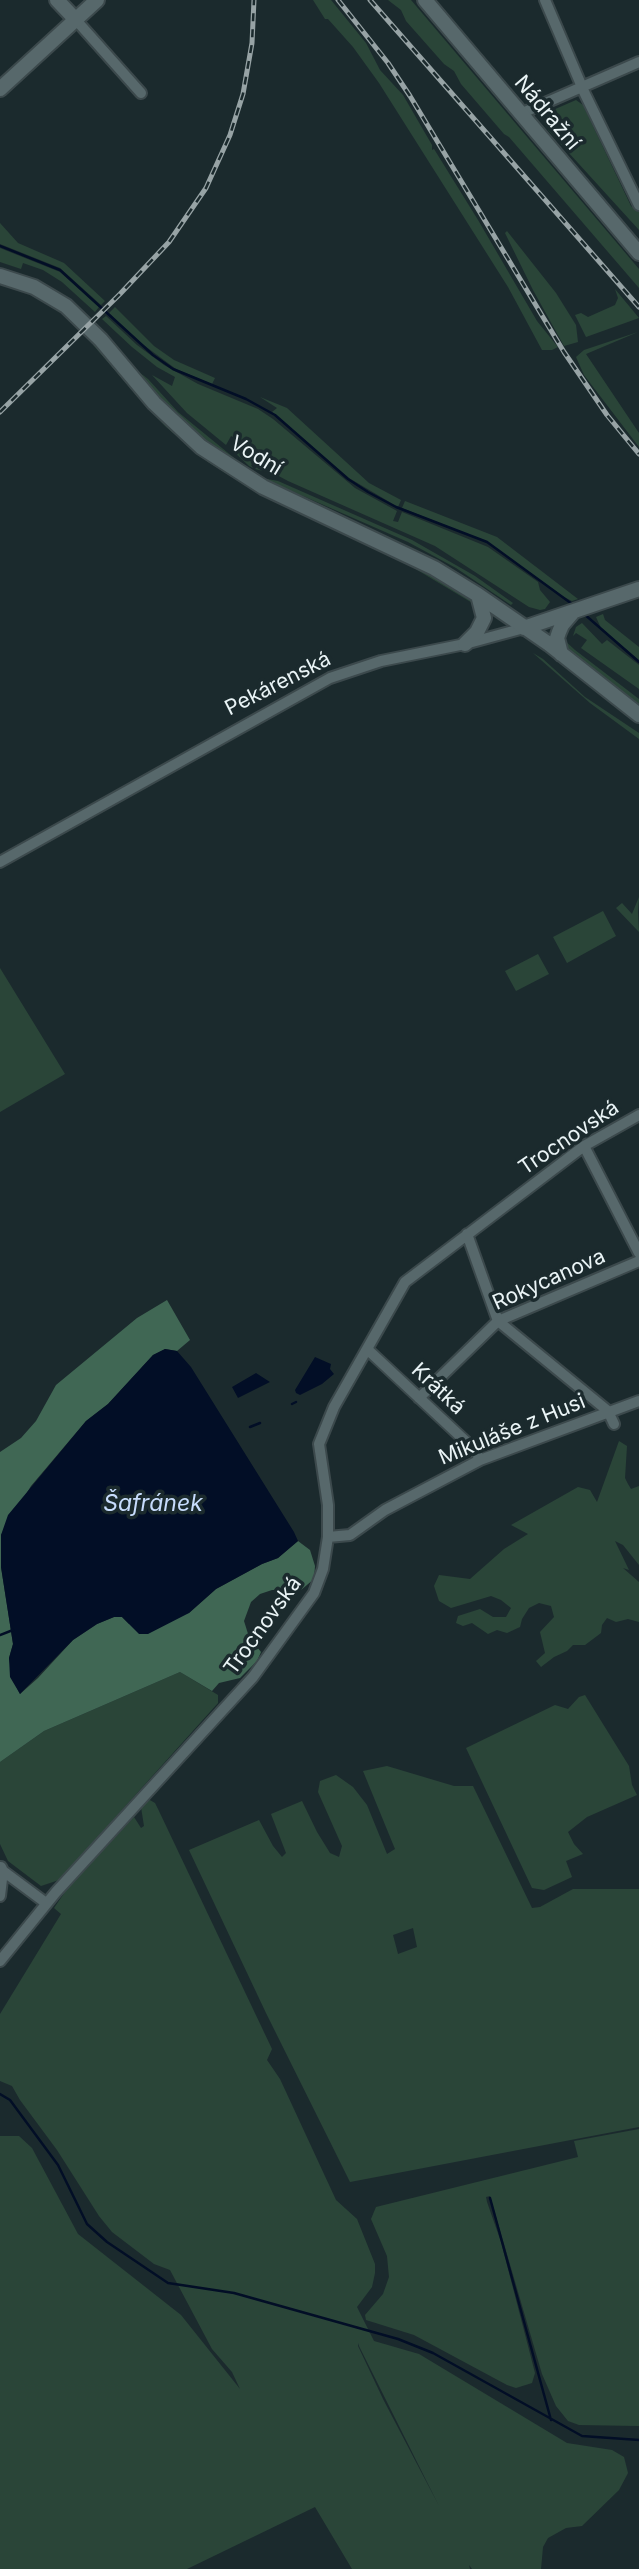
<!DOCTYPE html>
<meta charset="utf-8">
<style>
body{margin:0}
canvas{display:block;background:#1b2a2d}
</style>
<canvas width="639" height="2569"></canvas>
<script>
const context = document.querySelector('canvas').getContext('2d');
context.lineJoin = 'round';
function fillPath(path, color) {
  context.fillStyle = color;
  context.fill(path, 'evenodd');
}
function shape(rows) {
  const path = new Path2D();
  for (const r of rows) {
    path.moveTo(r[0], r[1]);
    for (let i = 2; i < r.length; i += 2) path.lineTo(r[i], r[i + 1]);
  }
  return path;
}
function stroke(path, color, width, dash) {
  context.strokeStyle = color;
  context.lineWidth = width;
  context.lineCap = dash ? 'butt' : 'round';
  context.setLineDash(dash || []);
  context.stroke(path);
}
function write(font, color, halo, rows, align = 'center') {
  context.font = font + ' Inter,sans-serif';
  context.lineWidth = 7;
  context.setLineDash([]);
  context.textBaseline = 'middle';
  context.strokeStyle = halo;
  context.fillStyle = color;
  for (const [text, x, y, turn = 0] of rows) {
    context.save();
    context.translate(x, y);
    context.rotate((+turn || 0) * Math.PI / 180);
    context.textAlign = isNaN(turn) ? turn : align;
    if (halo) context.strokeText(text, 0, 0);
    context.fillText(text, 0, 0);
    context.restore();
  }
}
fillPath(shape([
 [313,0,331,0,366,43,380,70,403,95,432,145,432,150,434,149,478,220,537,321,558,347,552,350,542,350,508,287,379,83,353,47,328,19,325,19],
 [388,0,411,0,639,269,639,288,509,137,504,134,461,84,454,71,444,64,406,21,401,10],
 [576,100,583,105,631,206,639,212,639,230,548,130,547,119,553,110],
 [0,223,18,243,64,263,105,301,101,305,60,268,0,244],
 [507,231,556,293,576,325,578,342,564,346,533,290,505,233],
 [0,248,60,272,99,307,95,312,62,282,43,270,23,263,21,269,0,262],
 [615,289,639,318,586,337,575,315,581,313,588,317,615,305,618,298],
 [115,307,154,346,174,360,215,378,212,384,176,369,141,343,109,313],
 [106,316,137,345,164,365,198,384,258,409,273,419,355,488,397,511,393,521,398,522,402,512,488,547,538,582,540,590,550,602,545,609,540,610,529,607,435,546,288,481,275,474,280,461,231,436,226,445,187,413,152,375,172,386,175,377,157,367,132,347,102,319],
 [638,332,586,354,639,433,639,447,584,375,576,357,584,350],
 [87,334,189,442,404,558,472,599,474,604,399,559,254,491,208,462,166,427,144,404,94,346],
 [135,369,148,379,178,412,244,466,200,436,161,399],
 [260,397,287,408,369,483,401,500,398,507,349,478,272,412,277,408],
 [234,441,244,447,242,454,250,450,271,463,267,472,255,469,257,467,254,463,251,465,253,468,249,466,231,449],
 [262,478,278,481,412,540,475,576,513,603,511,605,456,568,408,542],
 [405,501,497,537,578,599,572,601,564,597,487,542,402,508],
 [603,614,605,620,639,647,639,660,601,628,596,617],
 [582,623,602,644,607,640,639,665,639,689,581,648,587,640,576,633,573,636,576,627],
 [562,638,575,650,639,699,639,704,570,652],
 [533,653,543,659,585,697,639,733,639,739,590,703],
 [639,897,638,912,639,932,616,908,622,903,632,914],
 [603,911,616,936,567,963,553,937],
 [538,954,549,974,516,991,505,971],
 [0,968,65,1074,0,1112],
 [619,1441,627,1446,625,1478,628,1484,631,1489,639,1486,639,1565,623,1545,615,1541,629,1570,623,1568,639,1582,639,1622,628,1619,616,1622,607,1618,602,1625,601,1633,585,1645,573,1645,567,1651,554,1657,541,1667,536,1661,545,1653,540,1632,554,1617,551,1606,539,1603,529,1608,522,1619,520,1627,507,1633,497,1630,488,1634,472,1623,463,1626,456,1623,458,1616,480,1609,493,1617,506,1617,511,1608,501,1600,491,1596,451,1608,439,1601,434,1586,439,1575,470,1579,504,1549,528,1534,511,1525,578,1487,590,1490,597,1502],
 [180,1672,218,1695,218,1703,59,1880,41,1886,8,1861,0,1844,0,1762,44,1731],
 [585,1695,629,1766,632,1785,637,1795,587,1817,568,1832,574,1844,583,1854,566,1861,572,1877,544,1890,532,1888,466,1748,555,1705,568,1709,579,1697],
 [387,1766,454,1786,473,1786,532,1908,540,1907,573,1889,639,1889,639,2127,350,2182,266,2013,189,1850,259,1820,273,1846,282,1857,286,1853,271,1814,302,1801,317,1832,330,1853,339,1857,342,1846,318,1792,320,1781,336,1775,353,1787,367,1805,387,1854,395,1849,363,1771],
 [413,1928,417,1947,398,1954,393,1935],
 [148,1799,155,1803,158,1809,272,2049,267,2060,280,2079,336,2200,357,2219,375,2264,375,2273,372,2287,357,2307,374,2341,419,2354,567,2443,612,2450,624,2457,628,2473,619,2490,582,2526,566,2528,548,2538,543,2547,541,2569,472,2569,469,2565,470,2569,352,2569,315,2507,187,2569,0,2569,0,2136,19,2136,32,2148,78,2234,181,2315,240,2389,232,2372,212,2349,170,2270,154,2264,112,2232,99,2216,57,2150,20,2100,12,2086,0,2081,0,2014,61,1914,54,1908,67,1889,134,1817,141,1828,144,1826,141,1807],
 [359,2343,359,2346,439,2506,383,2399,358,2346],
 [639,2129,639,2426,579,2425,568,2421,556,2406,542,2374,490,2196,486,2197,487,2202,501,2242,535,2373,532,2383,516,2388,507,2385,414,2335,366,2320,365,2315,383,2294,389,2277,387,2256,371,2219,376,2207,578,2157,574,2141]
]), '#2a4538');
fillPath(shape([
 [167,1300,190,1340,177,1351,165,1349,153,1355,108,1404,86,1421,31,1486,1,1535,1,1567,13,1644,9,1658,13,1680,20,1694,38,1678,73,1640,97,1624,114,1617,122,1617,129,1624,189,1613,216,1589,262,1564,278,1558,298,1541,310,1550,315,1566,314,1579,301,1590,272,1590,260,1594,251,1602,244,1621,249,1637,261,1652,257,1661,240,1678,219,1683,212,1691,180,1672,44,1731,0,1762,0,1452,21,1438,36,1421,56,1385,137,1318]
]), '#406754');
fillPath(shape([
 [165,1349,177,1351,191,1367,294,1532,298,1541,278,1558,262,1564,216,1589,189,1613,148,1634,139,1634,122,1617,114,1617,97,1624,73,1640,20,1694,10,1677,9,1658,13,1644,1,1567,1,1535,8,1515,86,1421,108,1404,153,1355],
 [315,1357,331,1364,330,1369,334,1374,322,1384,300,1395,296,1393,295,1390],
 [256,1373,270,1382,238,1398,232,1387]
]), '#020e26');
stroke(shape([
 [0,246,60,270,153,355,173,369,246,399,275,415,348,479,368,492,396,507,487,542,572,604],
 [583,613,639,662],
 [292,1404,296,1402],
 [250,1427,260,1423],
 [0,1635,13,1630],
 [0,2094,10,2100,58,2165,87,2224,107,2242,168,2283,234,2293,398,2339,433,2353,582,2436,639,2440],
 [490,2198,551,2420]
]), '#020e26', 2.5);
const street = shape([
 [545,0,585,94,639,205],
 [76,20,141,93],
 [520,114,639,62],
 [0,862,330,678,381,661,465,644,524,628],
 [584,1146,639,1253],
 [467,1234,498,1321,608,1411,614,1424],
 [367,1349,475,1450,480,1460],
 [419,1398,498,1321,639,1261],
 [328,1537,350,1535,385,1510,480,1460,639,1401],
 [3,1871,46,1903],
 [0,1896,3,1871,1,1867],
 [0,1961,56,1892,253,1677,314,1593,323,1569,328,1537,328,1505,319,1444,334,1407,405,1282,584,1146,639,1115]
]);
const secondary = shape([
 [57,0,76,20],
 [425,0,639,253],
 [0,89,97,0],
 [0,276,34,287,66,306,101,340,154,403,201,447,263,487,434,568,478,595,549,644,639,715],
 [524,628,639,589],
 [465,644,477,632,484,618,478,595],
 [561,654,557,638,559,632,562,625,574,611]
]);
stroke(street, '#3c494c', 14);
stroke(secondary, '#3c494c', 18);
stroke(street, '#57686b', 10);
stroke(secondary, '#57686b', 14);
const rail = shape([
 [338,0,388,63,410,96,564,352,607,415,639,454],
 [370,0,639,307],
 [0,412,120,294,169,242,206,188,230,135,243,94,252,43,254,0]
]);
stroke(rail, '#97a3a5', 5);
stroke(rail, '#1b2a2d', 2.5, [8]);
write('21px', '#eaf4f6', '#1b2a2d', [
 ["Nádražní",547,113,50],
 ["Vodní",256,456,31],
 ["Pekárenská",278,684,-27],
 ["Trocnovská",569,1138,-34],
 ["Rokycanova",549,1280,-24],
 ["Krátká",438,1389,43],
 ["Mikuláše z Husi",512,1430,-22],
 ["Trocnovská",263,1626,-54]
]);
write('italic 23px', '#c7dcfc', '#1b2a2d', [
 ["Šafránek",153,1504]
]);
</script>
